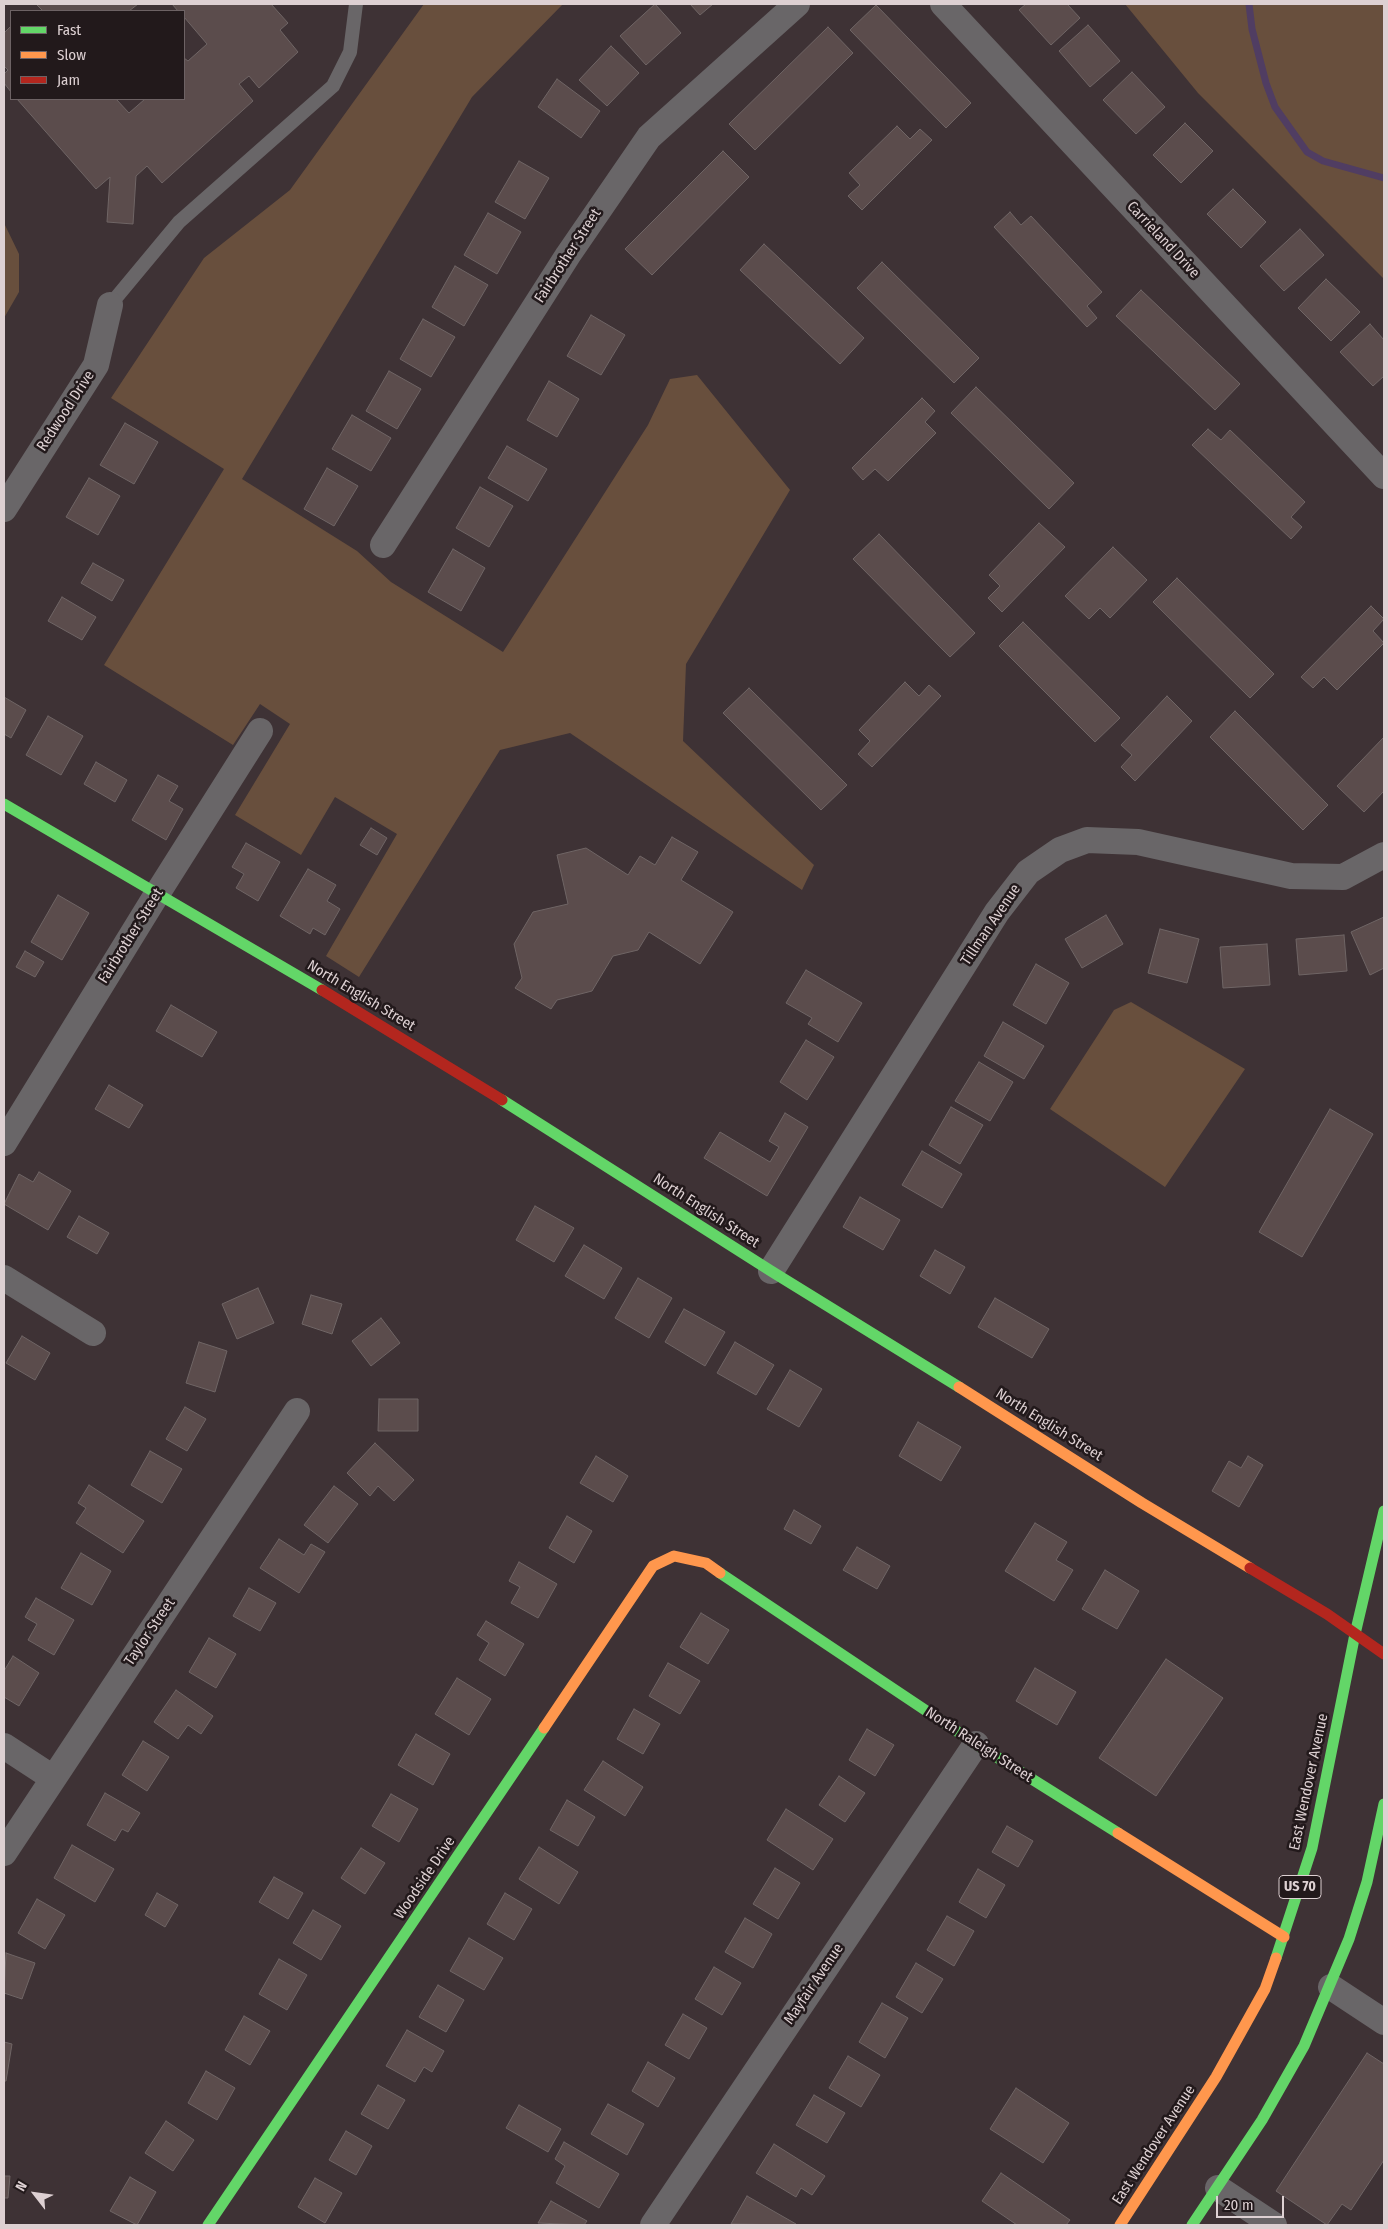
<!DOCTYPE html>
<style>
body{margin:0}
#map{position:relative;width:1388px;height:2229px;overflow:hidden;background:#3e3235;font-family:"Fira Sans Condensed",sans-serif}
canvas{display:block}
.frame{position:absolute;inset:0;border:5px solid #ddd0d2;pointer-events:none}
.legend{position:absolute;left:10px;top:10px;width:175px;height:90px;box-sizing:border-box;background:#22191b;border:1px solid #6d6264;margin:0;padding:6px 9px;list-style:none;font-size:15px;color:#ddd0d2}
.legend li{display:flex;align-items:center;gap:10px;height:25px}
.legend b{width:25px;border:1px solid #6d6264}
.north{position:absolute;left:10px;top:2169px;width:50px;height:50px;-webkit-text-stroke:4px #22191b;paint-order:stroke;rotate:300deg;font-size:14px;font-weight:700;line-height:20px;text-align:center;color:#ddd0d2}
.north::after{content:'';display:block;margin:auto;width:18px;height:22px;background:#ddd0d2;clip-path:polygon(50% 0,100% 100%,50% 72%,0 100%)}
.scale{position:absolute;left:1216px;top:2196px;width:68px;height:22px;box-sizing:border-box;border:2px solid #ddd0d2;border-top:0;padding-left:6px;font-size:15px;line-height:18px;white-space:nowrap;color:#ddd0d2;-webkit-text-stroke:4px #22191b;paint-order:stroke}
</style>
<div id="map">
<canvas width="1388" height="2229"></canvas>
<div class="frame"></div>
<ul class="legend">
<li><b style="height:6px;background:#63d668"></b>Fast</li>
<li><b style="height:6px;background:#ff974d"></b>Slow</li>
<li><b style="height:6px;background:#b3261e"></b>Jam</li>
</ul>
<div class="north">N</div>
<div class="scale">20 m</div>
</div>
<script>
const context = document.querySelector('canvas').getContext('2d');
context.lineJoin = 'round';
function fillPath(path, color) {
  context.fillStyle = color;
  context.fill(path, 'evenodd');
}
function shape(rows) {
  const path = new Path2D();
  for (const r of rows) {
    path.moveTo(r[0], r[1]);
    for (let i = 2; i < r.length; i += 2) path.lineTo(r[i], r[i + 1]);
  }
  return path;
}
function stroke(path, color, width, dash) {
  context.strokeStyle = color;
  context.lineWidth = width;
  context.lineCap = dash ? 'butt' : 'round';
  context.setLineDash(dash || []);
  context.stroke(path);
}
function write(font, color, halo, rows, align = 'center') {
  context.font = font + ' "Fira Sans Condensed",sans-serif';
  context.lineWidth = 5;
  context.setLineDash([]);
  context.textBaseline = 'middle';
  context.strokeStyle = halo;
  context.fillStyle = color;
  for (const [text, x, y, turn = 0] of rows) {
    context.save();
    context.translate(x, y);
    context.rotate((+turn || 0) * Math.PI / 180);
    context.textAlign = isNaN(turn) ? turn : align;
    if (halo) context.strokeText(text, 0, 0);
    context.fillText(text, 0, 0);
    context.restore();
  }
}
fillPath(shape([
 [424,4,563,4,472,97,242,479,357,551,391,582,503,652,648,425,670,379,697,375,790,490,686,664,683,741,814,865,802,890,570,733,500,750,359,977,326,956,397,834,335,797,301,855,235,815,290,724,260,704,233,745,104,665,224,469,111,398,204,258,290,190],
 [1125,4,1384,4,1384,279,1198,93],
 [4,223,19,254,19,292,4,318],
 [1131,1002,1245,1069,1165,1187,1050,1109,1114,1010]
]), '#684f3d');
stroke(shape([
 [1249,4,1252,29,1266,83,1275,107,1307,152,1323,161,1384,178]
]), '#503d62', 7);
const building = shape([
 [36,4,138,4,129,11,43,11,36,4],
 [172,4,271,4,288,23,280,30,298,52,259,88,249,76,239,84,253,101,162,183,147,166,136,176,133,224,107,222,110,177,96,189,17,99,116,99,129,113,145,99,184,99,184,58,188,61,207,44,184,17,184,11,178,11,172,4],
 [655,4,681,33,646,65,620,36,655,4],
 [690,4,713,4,700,15,690,4],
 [1026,4,1067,4,1080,18,1051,45,1019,10,1026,4],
 [876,5,971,103,946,128,850,30,876,5],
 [1088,25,1120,61,1090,87,1059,51,1088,25],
 [11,26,11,92,4,83,4,74,8,70,4,66,4,33,11,26],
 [828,27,853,53,755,150,729,124,828,27],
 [611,46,639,73,607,106,579,80,611,46],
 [1132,72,1165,107,1136,134,1103,100,1132,72],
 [557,79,600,111,581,138,538,107,557,79],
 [1185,123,1213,151,1181,183,1153,155,1185,123],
 [897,126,910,139,920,129,932,140,862,210,848,196,860,185,849,173,897,126],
 [723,151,749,177,652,275,625,249,723,151],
 [519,161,549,178,525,219,495,202,519,161],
 [1233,189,1266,222,1241,248,1207,214,1233,189],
 [1010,212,1021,225,1031,216,1102,292,1087,306,1097,318,1087,327,994,227,1010,212],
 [488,213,521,232,497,274,464,255,488,213],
 [1300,229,1324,255,1284,291,1260,266,1300,229],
 [764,244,864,338,840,364,740,270,764,244],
 [882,262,979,358,954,383,857,288,882,262],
 [455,266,488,285,464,326,432,307,455,266],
 [1326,279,1360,312,1331,341,1298,308,1326,279],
 [1141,290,1240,384,1215,410,1116,316,1141,290],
 [591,315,625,335,601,375,567,356,591,315],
 [423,319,455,337,431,377,400,359,423,319],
 [1370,324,1384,340,1384,376,1373,386,1340,352,1370,324],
 [389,371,421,389,397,429,366,411,389,371],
 [549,381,579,399,557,437,527,420,549,381],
 [976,387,1074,483,1049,509,951,413,976,387],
 [922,398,935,411,925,422,936,433,888,481,875,469,863,480,852,468,922,398],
 [352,415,391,438,371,471,332,449,352,415],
 [125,423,158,442,134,484,100,465,125,423],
 [1208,429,1221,440,1230,430,1305,502,1291,517,1302,527,1291,539,1192,445,1208,429],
 [507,446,547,469,528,501,488,478,507,446],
 [327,468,358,486,334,526,304,509,327,468],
 [89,478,120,496,98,535,66,517,89,478],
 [480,487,513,506,489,547,456,528,480,487],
 [1039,523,1065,547,1002,612,988,598,1000,586,989,575,1039,523],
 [879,534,975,633,950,657,853,559,879,534],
 [1113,547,1147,580,1110,618,1100,608,1089,619,1065,596,1113,547],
 [453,549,485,568,461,611,428,592,453,549],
 [93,563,124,580,112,601,81,583,93,563],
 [1177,578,1274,674,1250,698,1153,602,1177,578],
 [62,597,96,617,82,640,48,621,62,597],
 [1371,606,1384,619,1373,631,1384,643,1337,690,1324,677,1313,688,1301,677,1371,606],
 [1023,622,1120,718,1095,742,999,646,1023,622],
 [905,682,919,696,929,685,941,696,872,767,858,754,870,741,859,730,905,682],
 [749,688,847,785,821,810,723,713,749,688],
 [1167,696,1192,721,1135,781,1121,767,1132,755,1121,745,1167,696],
 [4,697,26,710,11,738,4,734,4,697],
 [1235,711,1328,805,1303,830,1210,737,1235,711],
 [48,716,83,736,61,775,26,755,48,716],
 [1384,737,1384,791,1364,812,1337,786,1384,737],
 [96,762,127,780,115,802,84,784,96,762],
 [158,775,178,786,169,801,183,809,166,840,132,820,158,775],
 [371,828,387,838,377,855,360,845,371,828],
 [672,837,698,852,681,880,733,912,700,964,649,932,638,950,613,956,592,991,557,1000,551,1009,515,988,522,978,514,944,533,912,568,904,557,855,586,848,628,875,640,856,655,865,672,837],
 [246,843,280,862,258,901,236,888,244,874,232,867,246,843],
 [308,869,336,885,327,901,340,909,325,935,313,928,310,934,280,916,308,869],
 [58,895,89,913,62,960,31,942,58,895],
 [1106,915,1123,944,1082,968,1065,939,1106,915],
 [1384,917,1384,968,1370,975,1351,932,1384,917],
 [1160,929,1199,939,1187,983,1148,973,1160,929],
 [1344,935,1347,971,1299,975,1296,939,1344,935],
 [1267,944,1270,985,1223,988,1220,947,1267,944],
 [25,951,44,962,35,977,16,967,25,951],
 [1036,964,1069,983,1046,1024,1013,1005,1036,964],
 [806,970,862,1003,838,1042,808,1024,812,1018,786,1003,806,970],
 [171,1005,217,1032,202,1057,156,1031,171,1005],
 [1003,1022,1044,1046,1024,1079,984,1056,1003,1022],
 [806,1040,834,1057,807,1100,780,1082,806,1040],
 [979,1062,1013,1082,990,1121,955,1101,979,1062],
 [109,1085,143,1105,129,1128,95,1109,109,1085],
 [951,1107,983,1125,960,1164,929,1145,951,1107],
 [1330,1109,1373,1134,1302,1257,1259,1232,1330,1109],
 [785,1113,808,1127,767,1196,704,1158,720,1132,770,1162,779,1147,769,1141,785,1113],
 [922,1151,962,1174,942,1208,902,1185,922,1151],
 [39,1172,71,1191,48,1230,4,1204,19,1174,33,1182,39,1172],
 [860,1197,900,1220,883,1250,843,1227,860,1197],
 [535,1206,574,1228,554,1262,516,1240,535,1206],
 [79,1216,109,1233,97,1254,67,1237,79,1216],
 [584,1245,622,1268,604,1299,565,1276,584,1245],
 [935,1250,965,1267,950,1294,920,1276,935,1250],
 [638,1278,672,1298,649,1338,615,1318,638,1278],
 [258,1288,274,1323,237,1339,222,1304,258,1288],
 [311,1295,342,1304,332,1334,302,1324,311,1295],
 [995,1298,1049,1329,1032,1358,978,1327,995,1298],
 [684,1309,725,1332,705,1366,665,1342,684,1309],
 [381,1318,400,1343,371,1366,352,1341,381,1318],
 [22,1336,50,1353,35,1380,6,1363,22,1336],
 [199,1342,227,1351,215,1392,186,1383,199,1342],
 [735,1342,774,1365,756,1395,717,1373,735,1342],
 [790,1370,822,1389,799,1427,767,1409,790,1370],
 [379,1399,418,1399,418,1431,378,1431,379,1399],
 [185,1407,206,1419,187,1451,166,1439,185,1407],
 [918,1422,961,1447,941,1481,899,1456,918,1422],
 [375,1443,414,1480,394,1501,378,1486,370,1496,347,1473,375,1443],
 [150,1451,182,1469,162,1503,131,1485,150,1451],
 [596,1456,628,1476,613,1502,580,1483,596,1456],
 [1248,1456,1263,1465,1239,1507,1212,1491,1229,1461,1241,1468,1248,1456],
 [89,1485,144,1521,123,1553,76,1523,86,1508,78,1503,89,1485],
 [334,1486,358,1504,328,1543,304,1525,334,1486],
 [794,1510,821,1526,811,1544,784,1529,794,1510],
 [567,1516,592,1531,574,1563,549,1548,567,1516],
 [1035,1523,1067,1542,1056,1560,1073,1570,1054,1601,1005,1571,1035,1523],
 [279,1539,304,1555,311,1544,325,1552,299,1593,260,1568,279,1539],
 [857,1547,890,1566,877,1589,843,1570,857,1547],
 [81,1553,111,1571,92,1605,61,1588,81,1553],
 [519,1562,557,1584,538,1618,511,1603,520,1587,509,1581,519,1562],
 [1105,1570,1139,1591,1117,1629,1082,1609,1105,1570],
 [249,1588,276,1603,260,1631,233,1616,249,1588],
 [36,1598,74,1620,54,1655,28,1640,37,1624,25,1617,36,1598],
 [701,1613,729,1630,708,1664,680,1647,701,1613],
 [486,1621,524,1644,505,1676,479,1660,489,1643,477,1635,486,1621],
 [209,1638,236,1654,216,1688,189,1672,209,1638],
 [13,1656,39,1673,19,1706,4,1697,4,1671,13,1656],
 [1166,1659,1223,1698,1156,1796,1099,1758,1166,1659],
 [668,1663,700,1681,680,1714,649,1696,668,1663],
 [1035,1668,1076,1692,1057,1725,1016,1701,1035,1668],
 [457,1678,491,1699,469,1735,435,1714,457,1678],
 [176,1690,213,1716,201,1734,188,1725,178,1739,154,1722,176,1690],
 [634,1709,660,1724,643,1754,617,1739,634,1709],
 [867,1729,894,1745,875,1776,849,1760,867,1729],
 [416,1734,450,1754,433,1785,398,1765,416,1734],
 [143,1741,169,1757,147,1791,122,1775,143,1741],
 [603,1761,643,1787,625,1816,584,1790,603,1761],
 [839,1776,865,1793,845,1822,819,1805,839,1776],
 [105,1793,140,1813,128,1832,122,1829,115,1841,87,1825,105,1793],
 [391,1794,418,1809,399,1842,372,1826,391,1794],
 [567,1800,595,1817,578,1846,550,1830,567,1800],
 [786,1809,833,1839,813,1870,767,1840,786,1809],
 [1007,1826,1033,1841,1018,1867,992,1852,1007,1826],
 [72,1845,114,1869,95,1902,54,1878,72,1845],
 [539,1847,578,1872,559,1904,519,1879,539,1847],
 [361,1848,385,1863,365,1894,341,1878,361,1848],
 [775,1868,800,1883,778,1919,753,1904,775,1868],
 [978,1869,1005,1885,986,1918,959,1902,978,1869],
 [274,1877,303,1893,288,1919,259,1902,274,1877],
 [157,1893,178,1905,165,1927,145,1915,157,1893],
 [505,1893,532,1909,514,1940,487,1924,505,1893],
 [37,1899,65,1915,45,1949,18,1933,37,1899],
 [313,1910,341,1926,321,1960,293,1943,313,1910],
 [947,1916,974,1931,954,1966,927,1950,947,1916],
 [745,1918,772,1934,753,1968,725,1952,745,1918],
 [469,1938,503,1958,484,1990,450,1971,469,1938],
 [6,1953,35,1963,22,1999,4,1993,6,1953],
 [279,1959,307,1975,287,2010,259,1994,279,1959],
 [916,1963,943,1979,922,2013,896,1997,916,1963],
 [714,1967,741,1983,722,2015,695,1999,714,1967],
 [438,1985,464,2000,446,2032,419,2017,438,1985],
 [882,2003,908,2018,885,2058,859,2042,882,2003],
 [683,2014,707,2028,689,2059,665,2045,683,2014],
 [244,2016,270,2031,250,2065,225,2050,244,2016],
 [407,2030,444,2051,432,2072,424,2067,415,2082,386,2066,407,2030],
 [4,2042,12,2044,6,2081,4,2081,4,2042],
 [1367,2053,1384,2064,1384,2160,1351,2210,1342,2204,1327,2225,1276,2191,1367,2053],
 [848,2056,880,2075,861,2107,829,2088,848,2056],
 [648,2062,675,2078,658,2107,632,2091,648,2062],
 [206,2071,235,2088,217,2120,188,2103,206,2071],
 [378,2085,405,2100,388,2129,361,2114,378,2085],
 [1016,2088,1069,2123,1043,2163,990,2129,1016,2088],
 [814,2095,845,2113,827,2143,796,2125,814,2095],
 [608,2104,644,2124,627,2155,591,2134,608,2104],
 [519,2105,561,2129,548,2152,506,2128,519,2105],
 [166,2121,194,2140,173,2171,145,2153,166,2121],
 [346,2131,372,2146,356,2175,329,2160,346,2131],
 [564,2142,619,2174,599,2208,556,2183,565,2166,555,2159,564,2142],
 [774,2144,825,2176,812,2195,801,2188,796,2197,756,2173,774,2144],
 [1001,2173,1070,2220,1066,2225,1017,2225,982,2201,1001,2173],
 [4,2176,10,2176,8,2198,4,2198,4,2176],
 [130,2177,156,2192,137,2225,110,2211,130,2177],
 [315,2178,342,2193,325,2223,298,2207,315,2178],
 [747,2196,796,2224,795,2225,731,2224,747,2196],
 [551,2201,587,2221,584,2225,538,2223,551,2201]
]);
fillPath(building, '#5b4c4c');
stroke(building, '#6f6565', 1);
stroke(shape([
 [110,305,179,222,333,86,350,52,356,4]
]), '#696668', 14);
stroke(shape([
 [943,4,1384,476],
 [4,509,96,365,110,305],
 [383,545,568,255,649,137,797,4],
 [4,1143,157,894,260,731],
 [771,1271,997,912,1028,872,1060,850,1087,840,1138,842,1291,876,1343,877,1384,855],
 [4,1278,93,1333],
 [4,1746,53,1778],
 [4,1853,297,1411],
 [1331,1987,1384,2022],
 [1218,2188,1274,2225],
 [653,2225,976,1744]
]), '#696668', 26);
stroke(shape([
 [4,804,322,990],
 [502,1100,771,1271,959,1387],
 [720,1573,976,1744,1118,1833],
 [1276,1958,1312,1848,1355,1634,1384,1511],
 [208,2225,544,1728],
 [1192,2225,1262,2120,1304,2046,1349,1939,1367,1882,1384,1804]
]), '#63d668', 11);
stroke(shape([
 [959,1387,1142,1503,1250,1568],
 [544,1728,653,1566,674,1556,706,1563,720,1573],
 [1118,1833,1284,1937],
 [1120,2225,1216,2077,1265,1989,1276,1958]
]), '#ff974d', 11);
stroke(shape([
 [322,990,502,1100],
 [1250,1568,1327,1614,1384,1654]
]), '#b3261e', 11);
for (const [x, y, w] of [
 [1300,1887,42]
]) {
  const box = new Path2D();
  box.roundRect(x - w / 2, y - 11.5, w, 23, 4);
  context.fillStyle = '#22191b';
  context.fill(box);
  stroke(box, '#ddd0d2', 1);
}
write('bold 14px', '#ddd0d2', null, [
 ["US 70",1300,1887]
]);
write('15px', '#ddd0d2', '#22191b', [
 ["Carrieland Drive",1163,240,47],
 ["Fairbrother Street",568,256,-57],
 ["Redwood Drive",66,411,-57],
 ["Tillman Avenue",991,925,-56],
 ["Fairbrother Street",131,936,-58],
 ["North English Street",361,996,31],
 ["North English Street",706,1211,33],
 ["North English Street",1049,1425,32],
 ["Taylor Street",150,1632,-56],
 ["North Raleigh Street",979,1745,33],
 ["East Wendover Avenue",1309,1782,-78],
 ["Woodside Drive",425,1878,-56],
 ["Mayfair Avenue",814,1984,-56],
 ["East Wendover Avenue",1154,2145,-57]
]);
</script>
